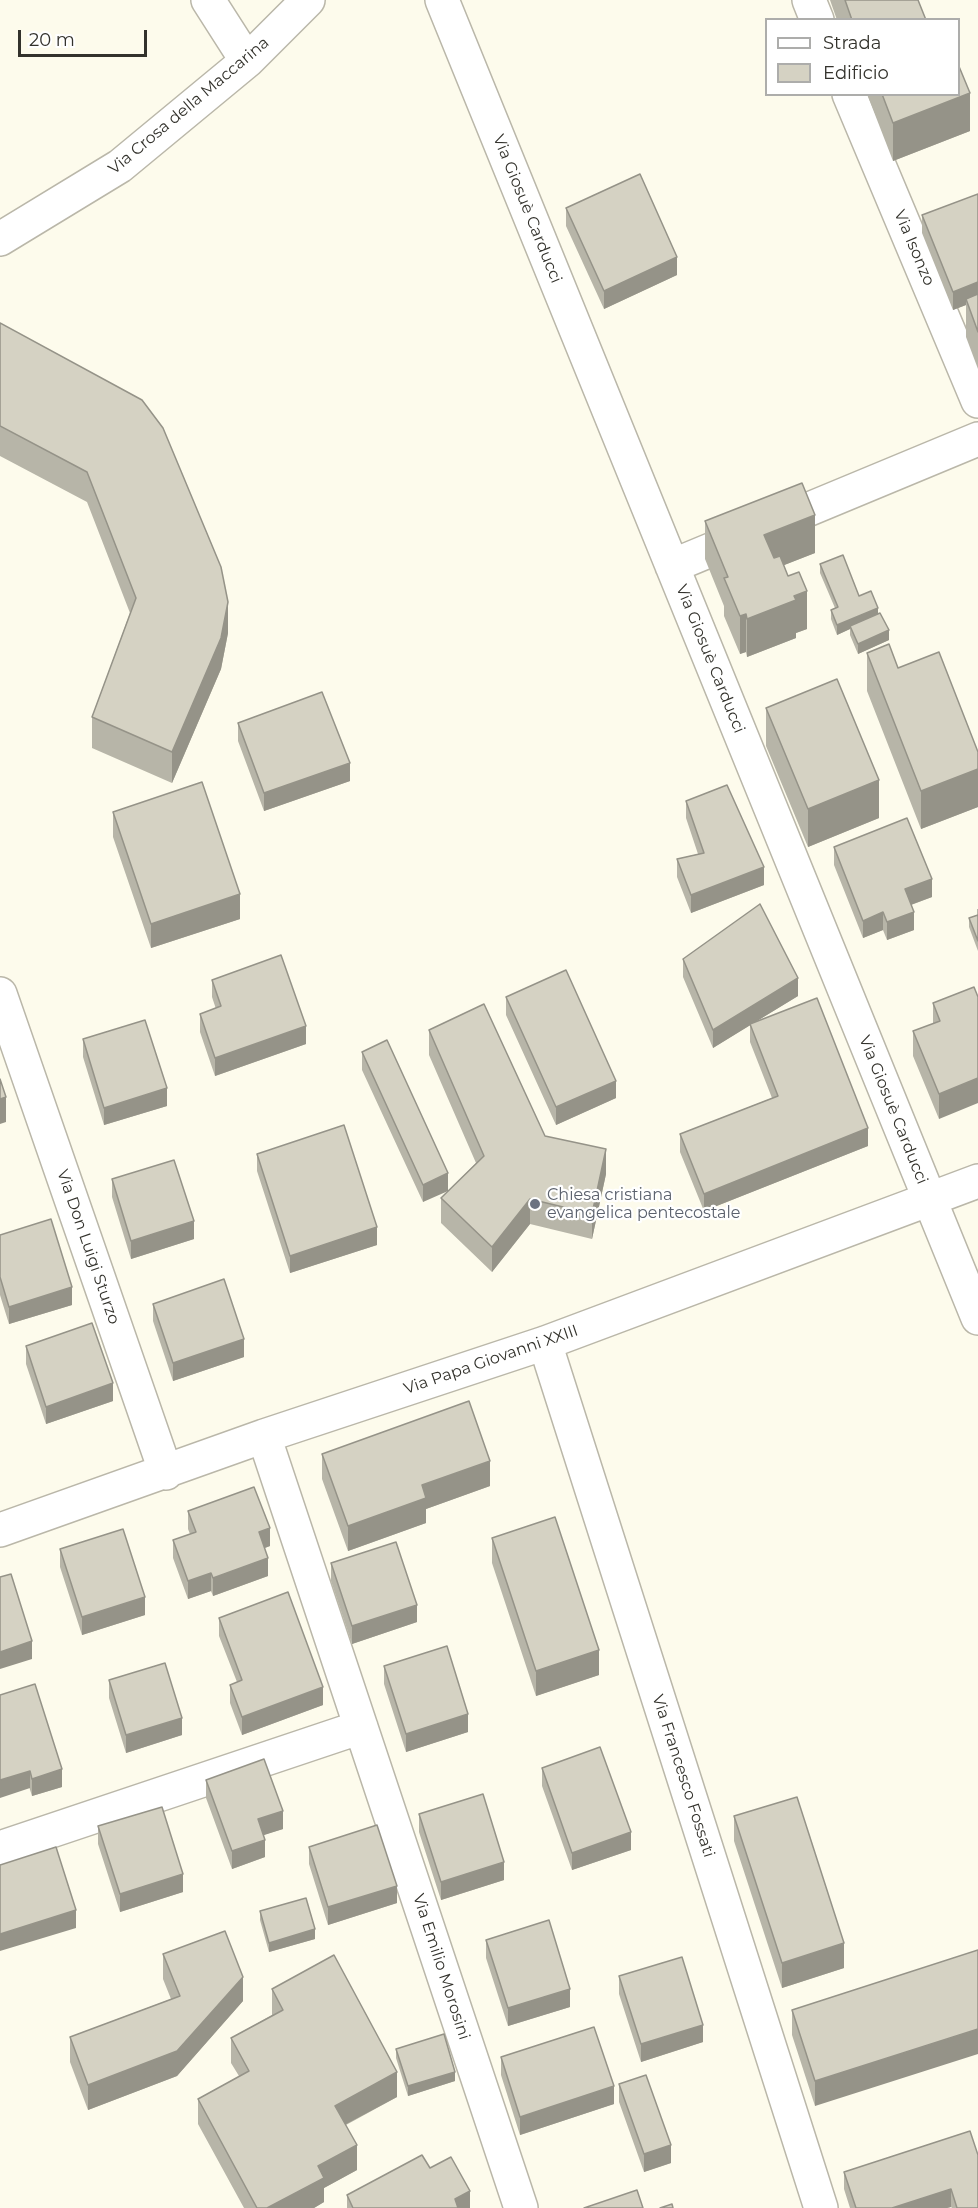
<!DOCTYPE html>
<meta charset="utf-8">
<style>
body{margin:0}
#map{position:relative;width:978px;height:2208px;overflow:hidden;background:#fdfbec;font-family:Montserrat,sans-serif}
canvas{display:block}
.legend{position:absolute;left:765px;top:18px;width:195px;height:78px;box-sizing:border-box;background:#fff;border:2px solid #adadab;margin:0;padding:8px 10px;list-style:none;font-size:18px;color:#33322c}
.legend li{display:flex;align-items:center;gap:12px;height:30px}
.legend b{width:30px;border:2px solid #adadab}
.scale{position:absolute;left:18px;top:30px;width:129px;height:27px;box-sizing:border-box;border:3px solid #33322c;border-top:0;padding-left:8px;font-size:18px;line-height:21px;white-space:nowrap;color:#33322c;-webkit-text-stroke:4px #fff;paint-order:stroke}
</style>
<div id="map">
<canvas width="978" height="2208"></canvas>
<ul class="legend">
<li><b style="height:8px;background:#fff"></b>Strada</li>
<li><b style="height:16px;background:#d5d2c3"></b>Edificio</li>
</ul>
<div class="scale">20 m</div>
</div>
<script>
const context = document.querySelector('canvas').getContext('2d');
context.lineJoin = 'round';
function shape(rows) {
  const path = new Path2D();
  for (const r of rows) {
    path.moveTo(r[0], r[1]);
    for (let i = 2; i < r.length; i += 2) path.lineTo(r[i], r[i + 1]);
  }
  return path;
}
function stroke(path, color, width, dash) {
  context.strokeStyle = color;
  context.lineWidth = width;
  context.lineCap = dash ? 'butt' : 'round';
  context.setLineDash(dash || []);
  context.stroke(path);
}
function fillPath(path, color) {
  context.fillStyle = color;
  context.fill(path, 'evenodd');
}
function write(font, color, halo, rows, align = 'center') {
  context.font = font + ' Montserrat,sans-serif';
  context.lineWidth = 4.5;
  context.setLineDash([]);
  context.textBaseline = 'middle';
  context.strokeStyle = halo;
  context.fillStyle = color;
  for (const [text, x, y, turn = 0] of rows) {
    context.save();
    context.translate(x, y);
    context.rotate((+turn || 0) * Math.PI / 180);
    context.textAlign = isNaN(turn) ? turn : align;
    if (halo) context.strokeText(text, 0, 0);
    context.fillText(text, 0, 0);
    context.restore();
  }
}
const minor = shape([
 [208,0,247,61],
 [442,0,978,1318],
 [809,0,817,20],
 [849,94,978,401],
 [0,239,120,166,247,61,308,0],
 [672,566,978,439],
 [0,994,166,1473],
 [545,1343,821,2208],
 [264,1436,521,2208],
 [0,1530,264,1436,545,1343,978,1181],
 [0,1848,361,1727]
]);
stroke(minor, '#bab7a9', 36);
stroke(minor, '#fff', 33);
fillPath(shape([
 [830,0,918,0,926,20,837,20],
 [867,94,958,94,970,131,893,161],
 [978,194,978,369,966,337,966,305,953,310,922,233,922,215],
 [566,208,677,275,604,309,566,226],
 [0,323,228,633,221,669,172,783,92,748,92,717,130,613,87,502,0,456],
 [705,521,815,553,784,565,807,629,796,633,796,638,747,657,746,652,740,654,724,616,724,606,705,559],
 [820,564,859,596,878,614,889,640,858,654,850,635,850,629,837,635,831,619,831,610,835,608,820,573],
 [867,653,898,668,978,752,978,807,921,829,867,691],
 [766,708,879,818,808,847,766,746],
 [238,723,350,781,264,811,238,741],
 [686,801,764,885,691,913,677,877,677,859,698,854,686,818],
 [113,812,240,919,151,948,113,837],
 [834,847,932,897,911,905,914,930,887,940,883,930,863,938,834,865],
 [977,909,978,909,978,951,969,927,969,918,977,915],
 [683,959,798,996,755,1022,868,1146,704,1211,680,1152,680,1134,772,1098,750,1042,750,1025,713,1048,683,977],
 [212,980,306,1044,215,1076,200,1032,200,1014,216,1009,212,997],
 [974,987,939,1119,913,1056,913,1031,933,1024,933,1003],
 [506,997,616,1098,556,1125,506,1015],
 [429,1030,545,1136,606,1174,592,1239,530,1224,492,1272,441,1223,441,1198,476,1163,429,1055],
 [83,1039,167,1106,104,1125,83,1057],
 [362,1052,448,1173,423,1202,362,1070],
 [257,1154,377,1245,290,1273,257,1171],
 [112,1179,194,1239,131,1259,112,1197],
 [0,1235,72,1305,9,1324,0,1295],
 [153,1304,244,1357,173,1381,153,1321],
 [26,1346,113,1401,46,1424,26,1364],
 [322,1454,490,1486,426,1509,426,1523,348,1551,322,1479],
 [188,1511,270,1546,265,1548,268,1576,213,1596,211,1591,188,1599,173,1558,173,1540,190,1534,188,1529],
 [492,1538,599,1675,536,1696,492,1563],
 [60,1549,145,1615,82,1635,60,1567],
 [331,1563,417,1622,352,1644,331,1581],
 [219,1618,323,1705,242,1735,230,1703,230,1685,237,1682,219,1636],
 [384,1666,468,1732,406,1752,384,1684],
 [109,1680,182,1735,126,1753,109,1698],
 [0,1695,62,1787,32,1796],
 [542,1768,631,1850,572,1870,542,1786],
 [206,1780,283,1829,263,1835,265,1857,232,1869,206,1798],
 [419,1814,504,1880,441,1900,419,1832],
 [734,1816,844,1968,782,1988,734,1841],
 [98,1826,183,1892,120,1912,98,1844],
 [309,1847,397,1903,328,1925,309,1864],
 [260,1911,315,1939,269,1952,260,1920],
 [486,1940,570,2007,508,2026,486,1958],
 [978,1950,815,2106,792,2035,792,2010],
 [163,1954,243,2001,177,2076,88,2110,70,2062,70,2037,171,1999,163,1979],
 [619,1976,703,2042,641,2062,619,1994],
 [272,1989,397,2097,346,2125,357,2170,324,2188,324,2202,314,2208,244,2208,198,2124,198,2099,239,2076,231,2063,231,2038,272,2015],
 [396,2049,455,2081,408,2096,396,2058],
 [501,2057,614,2104,520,2135,501,2075],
 [619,2084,671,2163,644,2172,619,2102],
 [970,2131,978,2208,952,2208,951,2207,947,2208,850,2208,844,2189,844,2172],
 [430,2168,470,2208,347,2208,347,2195]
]), '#b7b5a8');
fillPath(shape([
 [970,93,970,131,893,161,893,123],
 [677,257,677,275,604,309,604,291],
 [978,282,978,300,966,299,966,305,953,310,953,292],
 [815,515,815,553,764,573,764,535],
 [807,591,807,629,796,633,796,638,747,657,747,619,794,596],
 [228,602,228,633,221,669,172,783,172,752],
 [878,608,878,618,850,626,850,629,837,635,837,625],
 [746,614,746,652,740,654,740,616],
 [889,630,889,640,858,654,858,644],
 [350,763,350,781,264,811,264,793],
 [978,769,978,807,921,829,921,791],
 [879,780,879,818,808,847,808,809],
 [764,867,764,885,691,913,691,895],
 [932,879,932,897,905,907,905,889],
 [240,894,240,919,151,948,151,924],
 [883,912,883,930,863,938,863,921],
 [914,912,914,930,887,940,887,922],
 [798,978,798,996,713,1048,713,1030],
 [306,1026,306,1044,215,1076,215,1058],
 [978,1078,978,1103,939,1119,939,1094],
 [616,1081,616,1098,556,1125,556,1107],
 [167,1088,167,1106,104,1125,104,1108],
 [6,1097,6,1122,0,1124,0,1099],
 [868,1128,868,1146,704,1211,704,1194],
 [606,1149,606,1174,592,1239,592,1214],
 [448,1173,448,1191,423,1202,423,1185],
 [530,1199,530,1224,492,1272,492,1247],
 [194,1221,194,1239,131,1259,131,1241],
 [377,1227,377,1245,290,1273,290,1256],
 [72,1287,72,1305,9,1324,9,1307],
 [244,1339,244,1357,173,1381,173,1363],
 [113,1383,113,1401,46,1424,46,1407],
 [490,1461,490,1486,426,1509,426,1523,348,1551,348,1526,422,1485],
 [270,1528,270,1546,259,1550,259,1532],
 [268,1558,268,1576,213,1596,213,1578],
 [211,1573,211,1591,188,1599,188,1581],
 [145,1597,145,1615,82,1635,82,1617],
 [417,1605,417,1622,352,1644,352,1626],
 [32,1641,32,1659,0,1669,0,1652],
 [599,1650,599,1675,536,1696,536,1671],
 [323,1687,323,1705,242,1735,242,1717],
 [468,1714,468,1732,406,1752,406,1734],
 [182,1718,182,1735,126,1753,126,1735],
 [62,1769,62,1787,32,1796,32,1779],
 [30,1771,30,1788,0,1798,0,1780],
 [283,1811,283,1829,258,1837,258,1819],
 [631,1832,631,1850,572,1870,572,1853],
 [265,1840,265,1857,232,1869,232,1851],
 [504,1862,504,1880,441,1900,441,1882],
 [183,1874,183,1892,120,1912,120,1894],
 [397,1886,397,1903,328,1925,328,1907],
 [76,1910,76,1928,0,1951,0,1934],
 [315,1929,315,1939,269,1952,269,1943],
 [844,1943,844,1968,782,1988,782,1963],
 [243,1977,243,2001,177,2076,88,2110,88,2085],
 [570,1989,570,2007,508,2026,508,2008],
 [703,2025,703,2042,641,2062,641,2044],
 [978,2029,978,2054,815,2106,815,2081],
 [397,2072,397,2097,335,2130,335,2106],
 [455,2072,455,2081,408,2096,408,2086],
 [614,2086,614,2104,520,2135,520,2117],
 [357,2145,357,2170,324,2188,324,2202,314,2208,267,2208,318,2166],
 [671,2145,671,2163,644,2172,644,2154],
 [951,2189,951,2207,947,2208,892,2208],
 [470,2191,470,2208,455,2208,455,2199]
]), '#959388');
const building = shape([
 [845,0,918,0,926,20,852,20,845,0],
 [958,64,970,93,893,123,882,94,958,94,958,64],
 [640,174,677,257,604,291,566,208,640,174],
 [978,194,978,282,953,292,922,215,978,194],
 [978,294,978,332,966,299,978,294],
 [0,323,142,400,163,428,221,567,228,602,221,638,172,752,92,717,136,598,87,472,0,426,0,323],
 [802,483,815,515,764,535,774,558,780,556,788,576,799,572,807,591,794,596,796,600,747,619,746,614,740,616,724,578,728,577,705,521,802,483],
 [843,555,859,596,871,591,878,608,837,625,831,610,838,607,820,564,843,555],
 [880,613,889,630,858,644,850,626,880,613],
 [889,644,898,668,939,652,978,752,978,769,921,791,867,653,889,644],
 [837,679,879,780,808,809,766,708,837,679],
 [322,692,350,763,264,793,238,723,322,692],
 [202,782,240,894,151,924,113,812,202,782],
 [727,785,764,867,691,895,677,859,704,853,686,801,727,785],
 [907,818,932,879,905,889,914,912,887,922,883,912,863,921,834,847,907,818],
 [760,904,798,978,713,1030,683,959,760,904],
 [978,915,978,941,969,918,978,915],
 [281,955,306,1026,215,1058,200,1014,221,1006,212,980,281,955],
 [566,970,616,1081,556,1107,506,997,566,970],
 [974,987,978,997,978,1078,939,1094,913,1031,940,1021,933,1003,974,987],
 [817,998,868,1128,704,1194,680,1134,778,1096,750,1024,817,998],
 [484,1004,545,1136,606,1149,592,1214,530,1199,492,1247,441,1198,484,1156,429,1030,484,1004],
 [145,1020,167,1088,104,1108,83,1039,145,1020],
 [387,1040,448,1173,423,1185,362,1052,387,1040],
 [0,1079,6,1097,0,1099,0,1079],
 [344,1125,377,1227,290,1256,257,1154,344,1125],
 [174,1160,194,1221,131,1241,112,1179,174,1160],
 [51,1219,72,1287,9,1307,0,1277,0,1235,51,1219],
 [224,1279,244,1339,173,1363,153,1304,224,1279],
 [92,1323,113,1383,46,1407,26,1346,92,1323],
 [469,1401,490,1461,422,1485,426,1498,348,1526,322,1454,469,1401],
 [254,1487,270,1528,259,1532,268,1558,213,1578,211,1573,188,1581,173,1540,196,1532,188,1511,254,1487],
 [555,1517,599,1650,536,1671,492,1538,555,1517],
 [123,1529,145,1597,82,1617,60,1549,123,1529],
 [396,1542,417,1605,352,1626,331,1563,396,1542],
 [11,1574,32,1641,0,1652,0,1577,11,1574],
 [288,1592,323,1687,242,1717,230,1685,242,1680,219,1618,288,1592],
 [447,1646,468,1714,406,1734,384,1666,447,1646],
 [165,1663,182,1718,126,1735,109,1680,165,1663],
 [35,1684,62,1769,32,1779,30,1771,0,1780,0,1695,35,1684],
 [600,1747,631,1832,572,1853,542,1768,600,1747],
 [264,1759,283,1811,258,1819,265,1840,232,1851,206,1780,264,1759],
 [483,1794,504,1862,441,1882,419,1814,483,1794],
 [797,1797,844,1943,782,1963,734,1816,797,1797],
 [162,1807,183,1874,120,1894,98,1826,162,1807],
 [377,1825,397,1886,328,1907,309,1847,377,1825],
 [56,1847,76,1910,0,1934,0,1865,56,1847],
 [306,1898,315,1929,269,1943,260,1911,306,1898],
 [549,1920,570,1989,508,2008,486,1940,549,1920],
 [225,1931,243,1977,177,2051,88,2085,70,2037,180,1996,163,1954,225,1931],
 [978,1950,978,2029,815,2081,792,2010,978,1950],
 [334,1955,397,2072,335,2106,357,2145,318,2166,324,2178,267,2208,257,2208,198,2099,249,2071,231,2038,283,2010,272,1989,334,1955],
 [682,1957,703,2025,641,2044,619,1976,682,1957],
 [594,2027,614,2086,520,2117,501,2057,594,2027],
 [444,2034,455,2072,408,2086,396,2049,444,2034],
 [646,2075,671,2145,644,2154,619,2084,646,2075],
 [970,2131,978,2155,978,2208,957,2208,951,2189,892,2208,856,2208,844,2172,970,2131],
 [422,2155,430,2168,451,2157,470,2191,455,2199,458,2208,353,2208,347,2195,422,2155],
 [637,2190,643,2208,584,2208,637,2190],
 [672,2204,673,2208,660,2208,672,2204]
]);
fillPath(building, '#d5d2c3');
stroke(building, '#959388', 1.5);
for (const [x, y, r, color] of [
 [535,1204,6,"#6b7280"]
]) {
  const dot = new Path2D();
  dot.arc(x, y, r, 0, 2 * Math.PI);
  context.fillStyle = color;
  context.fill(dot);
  stroke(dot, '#fff', 2);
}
write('16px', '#33322c', '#fff', [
 ["Via Crosa della Maccarina",189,106,-40],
 ["Via Giosuè Carducci",527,209,68],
 ["Via Isonzo",914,248,67],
 ["Via Giosuè Carducci",710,659,68],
 ["Via Giosuè Carducci",893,1110,68],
 ["Via Don Luigi Sturzo",88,1247,71],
 ["Via Papa Giovanni XXIII",491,1360,-19],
 ["Via Francesco Fossati",683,1776,72],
 ["Via Emilio Morosini",441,1967,72]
]);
write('16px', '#5b616d', '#fff', [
 ["Chiesa cristiana",547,1195],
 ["evangelica pentecostale",547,1213]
], 'left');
</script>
